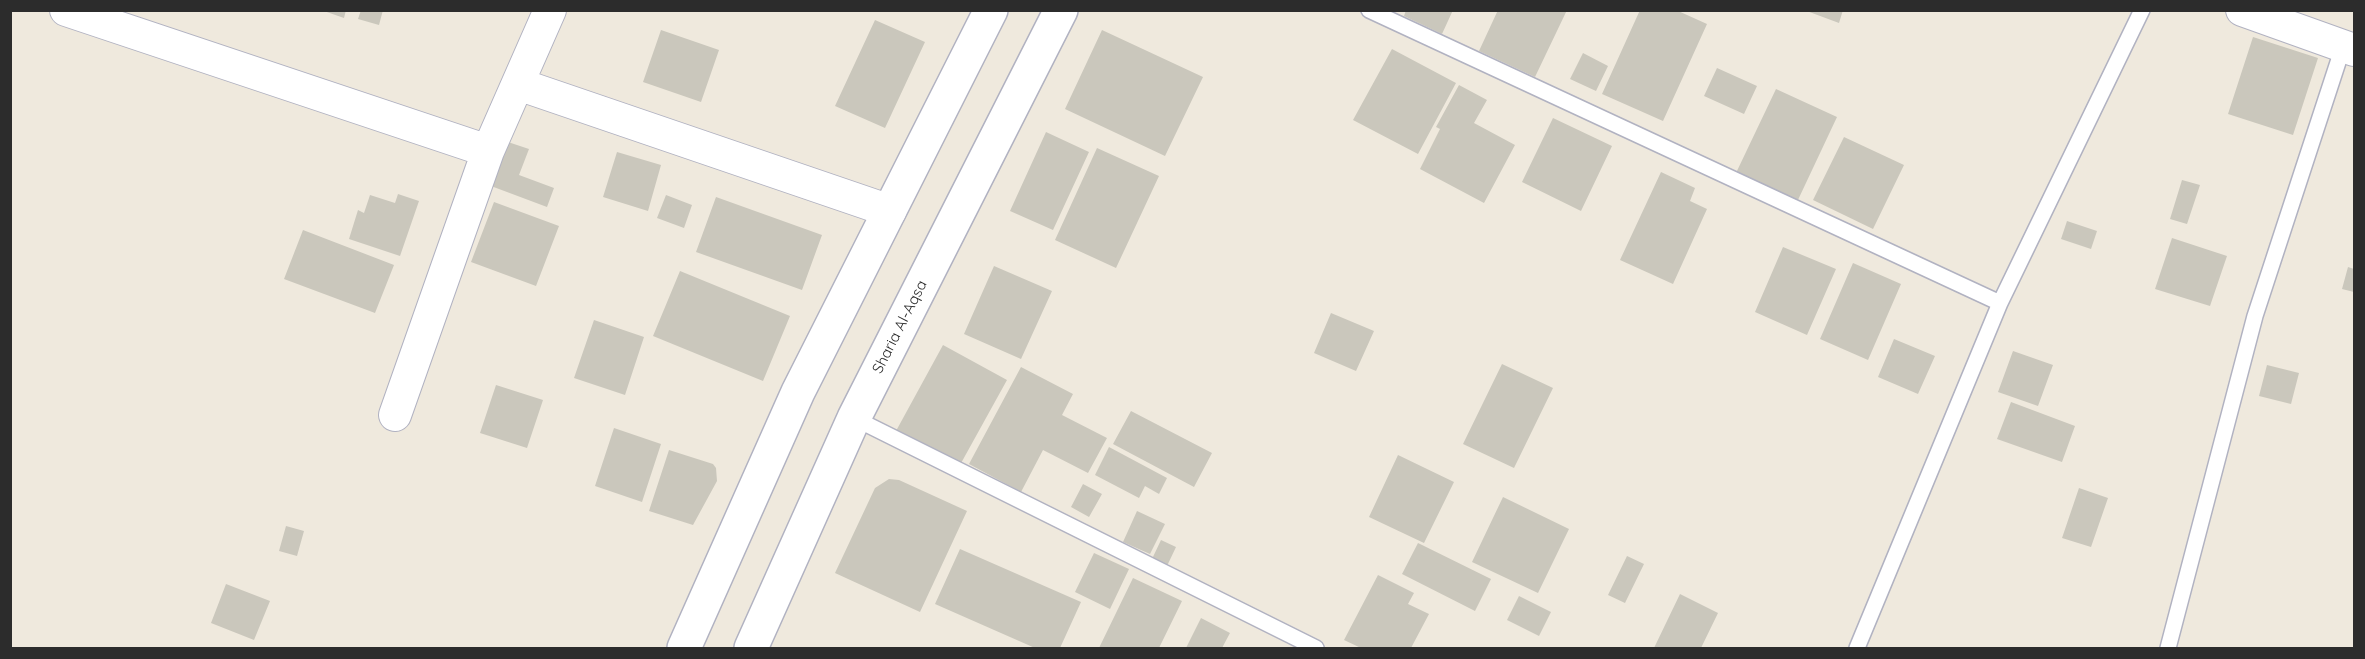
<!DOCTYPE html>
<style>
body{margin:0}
#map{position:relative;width:2365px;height:659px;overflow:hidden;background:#efe9dd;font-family:Quicksand,sans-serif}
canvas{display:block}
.frame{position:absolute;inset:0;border:12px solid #2c2c2c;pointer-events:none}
</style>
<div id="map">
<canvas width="2365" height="659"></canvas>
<div class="frame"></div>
</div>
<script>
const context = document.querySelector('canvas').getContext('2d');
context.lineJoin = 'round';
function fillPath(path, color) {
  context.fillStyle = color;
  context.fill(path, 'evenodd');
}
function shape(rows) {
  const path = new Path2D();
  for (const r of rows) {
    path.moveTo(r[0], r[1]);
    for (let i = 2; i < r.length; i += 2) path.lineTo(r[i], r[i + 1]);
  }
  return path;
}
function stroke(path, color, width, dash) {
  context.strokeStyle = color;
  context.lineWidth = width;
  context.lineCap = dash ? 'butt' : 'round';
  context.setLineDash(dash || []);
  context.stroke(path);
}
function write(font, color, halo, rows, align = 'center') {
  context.font = font + ' Quicksand,sans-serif';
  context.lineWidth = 5;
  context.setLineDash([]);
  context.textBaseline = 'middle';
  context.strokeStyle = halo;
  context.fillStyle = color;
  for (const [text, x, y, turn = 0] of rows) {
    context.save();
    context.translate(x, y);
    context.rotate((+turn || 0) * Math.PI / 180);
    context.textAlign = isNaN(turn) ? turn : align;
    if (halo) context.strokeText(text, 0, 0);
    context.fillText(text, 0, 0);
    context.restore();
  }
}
fillPath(shape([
 [321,10,346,10,344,18],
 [361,10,383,10,379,25,358,19],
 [1406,10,1453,10,1442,34,1404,16],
 [1498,10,1567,10,1535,77,1479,51],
 [1640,10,1676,10,1707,24,1663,121,1602,94],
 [1804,10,1843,10,1839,23],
 [875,20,925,42,885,128,835,106],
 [661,30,719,50,701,102,643,82],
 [1102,30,1203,77,1165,156,1065,109],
 [2253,37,2318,58,2293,135,2228,114],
 [1392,49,1456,83,1418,154,1353,120],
 [1583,53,1608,66,1596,91,1570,79],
 [1717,68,1757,86,1744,114,1704,96],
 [1459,85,1487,100,1474,123,1515,145,1484,203,1420,169,1440,129,1436,127],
 [1776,89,1837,117,1797,202,1736,173],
 [1553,118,1612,146,1581,211,1522,182],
 [1046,132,1089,152,1053,230,1010,211],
 [1844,137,1904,165,1873,229,1813,200],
 [508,142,529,149,519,175,554,188,547,207,491,186],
 [1097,148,1159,176,1116,268,1055,240],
 [617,152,661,165,648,211,603,197],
 [1661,172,1695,188,1690,201,1707,209,1673,284,1620,260],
 [2182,180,2200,185,2187,224,2170,219],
 [398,194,419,201,400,256,349,239,358,210,364,213,370,195,395,203],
 [666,195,692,205,684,228,657,218],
 [716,197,822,235,802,290,696,252],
 [494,202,559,226,536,286,471,262],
 [2067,221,2097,231,2091,249,2061,239],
 [303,230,394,265,375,313,284,279],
 [2172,238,2227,256,2210,306,2155,289],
 [1783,247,1836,269,1807,335,1755,312],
 [1853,263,1901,284,1868,360,1820,339],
 [994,266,1052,291,1021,359,964,334],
 [2348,267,2354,269,2354,292,2342,289],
 [680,271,790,316,763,381,653,336],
 [1331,313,1374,331,1356,371,1314,353],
 [594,320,644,337,625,395,574,378],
 [1894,339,1935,356,1918,394,1878,377],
 [943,345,1007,380,960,465,896,431],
 [2013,351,2053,365,2038,406,1998,392],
 [1502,364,1553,388,1514,468,1463,444],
 [2267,365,2299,373,2291,404,2259,396],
 [1021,367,1073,394,1062,415,1107,438,1088,473,1043,450,1021,492,969,464],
 [496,385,543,400,527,448,480,433],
 [2011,402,2075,426,2062,462,1997,439],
 [1131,411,1212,453,1194,487,1113,444],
 [614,428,661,444,642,502,595,486],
 [1109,447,1167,478,1159,494,1145,486,1139,498,1095,475],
 [669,450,713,464,716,468,717,481,693,525,649,511],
 [1398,455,1454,482,1424,543,1369,517],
 [889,479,899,480,967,511,920,612,835,573,875,488],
 [1083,484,1102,494,1089,517,1071,507],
 [2079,488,2108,498,2091,547,2062,538],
 [1503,497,1569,529,1538,593,1472,562],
 [1137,511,1165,524,1150,554,1123,542],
 [286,526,304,531,297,556,279,551],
 [1161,540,1176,547,1167,566,1152,559],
 [1418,543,1491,579,1475,611,1402,574],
 [960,549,1081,602,1060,648,1035,648,935,604],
 [1094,553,1129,569,1110,609,1075,592],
 [1627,556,1644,564,1625,603,1608,595],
 [1378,575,1414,593,1408,604,1429,614,1411,648,1361,648,1344,640],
 [1133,578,1182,601,1159,648,1099,648],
 [226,584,270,601,254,640,211,623],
 [1680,594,1718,613,1701,648,1654,648],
 [1519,596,1551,612,1539,636,1507,620],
 [1201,618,1230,633,1222,648,1186,648]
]), '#cac7bc');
const service = shape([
 [1369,10,2000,303],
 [854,418,1316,648],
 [1857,648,2000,303,2142,10],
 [2168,648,2255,316,2343,47]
]);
const minor = shape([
 [66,10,488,151],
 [2242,10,2354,50],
 [518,84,890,211],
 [395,415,488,151,550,10]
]);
const secondary = shape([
 [684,648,798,392,991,10],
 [751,648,854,418,1061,10]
]);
stroke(service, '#b1b2c1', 18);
stroke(minor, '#b1b2c1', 34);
stroke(secondary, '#b1b2c1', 36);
stroke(service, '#fff', 15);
stroke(minor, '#fff', 32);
stroke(secondary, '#fff', 33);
write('15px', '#2c2c2c', '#fff', [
 ["Sharia Al-Aqsa",900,327,-63]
]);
</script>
